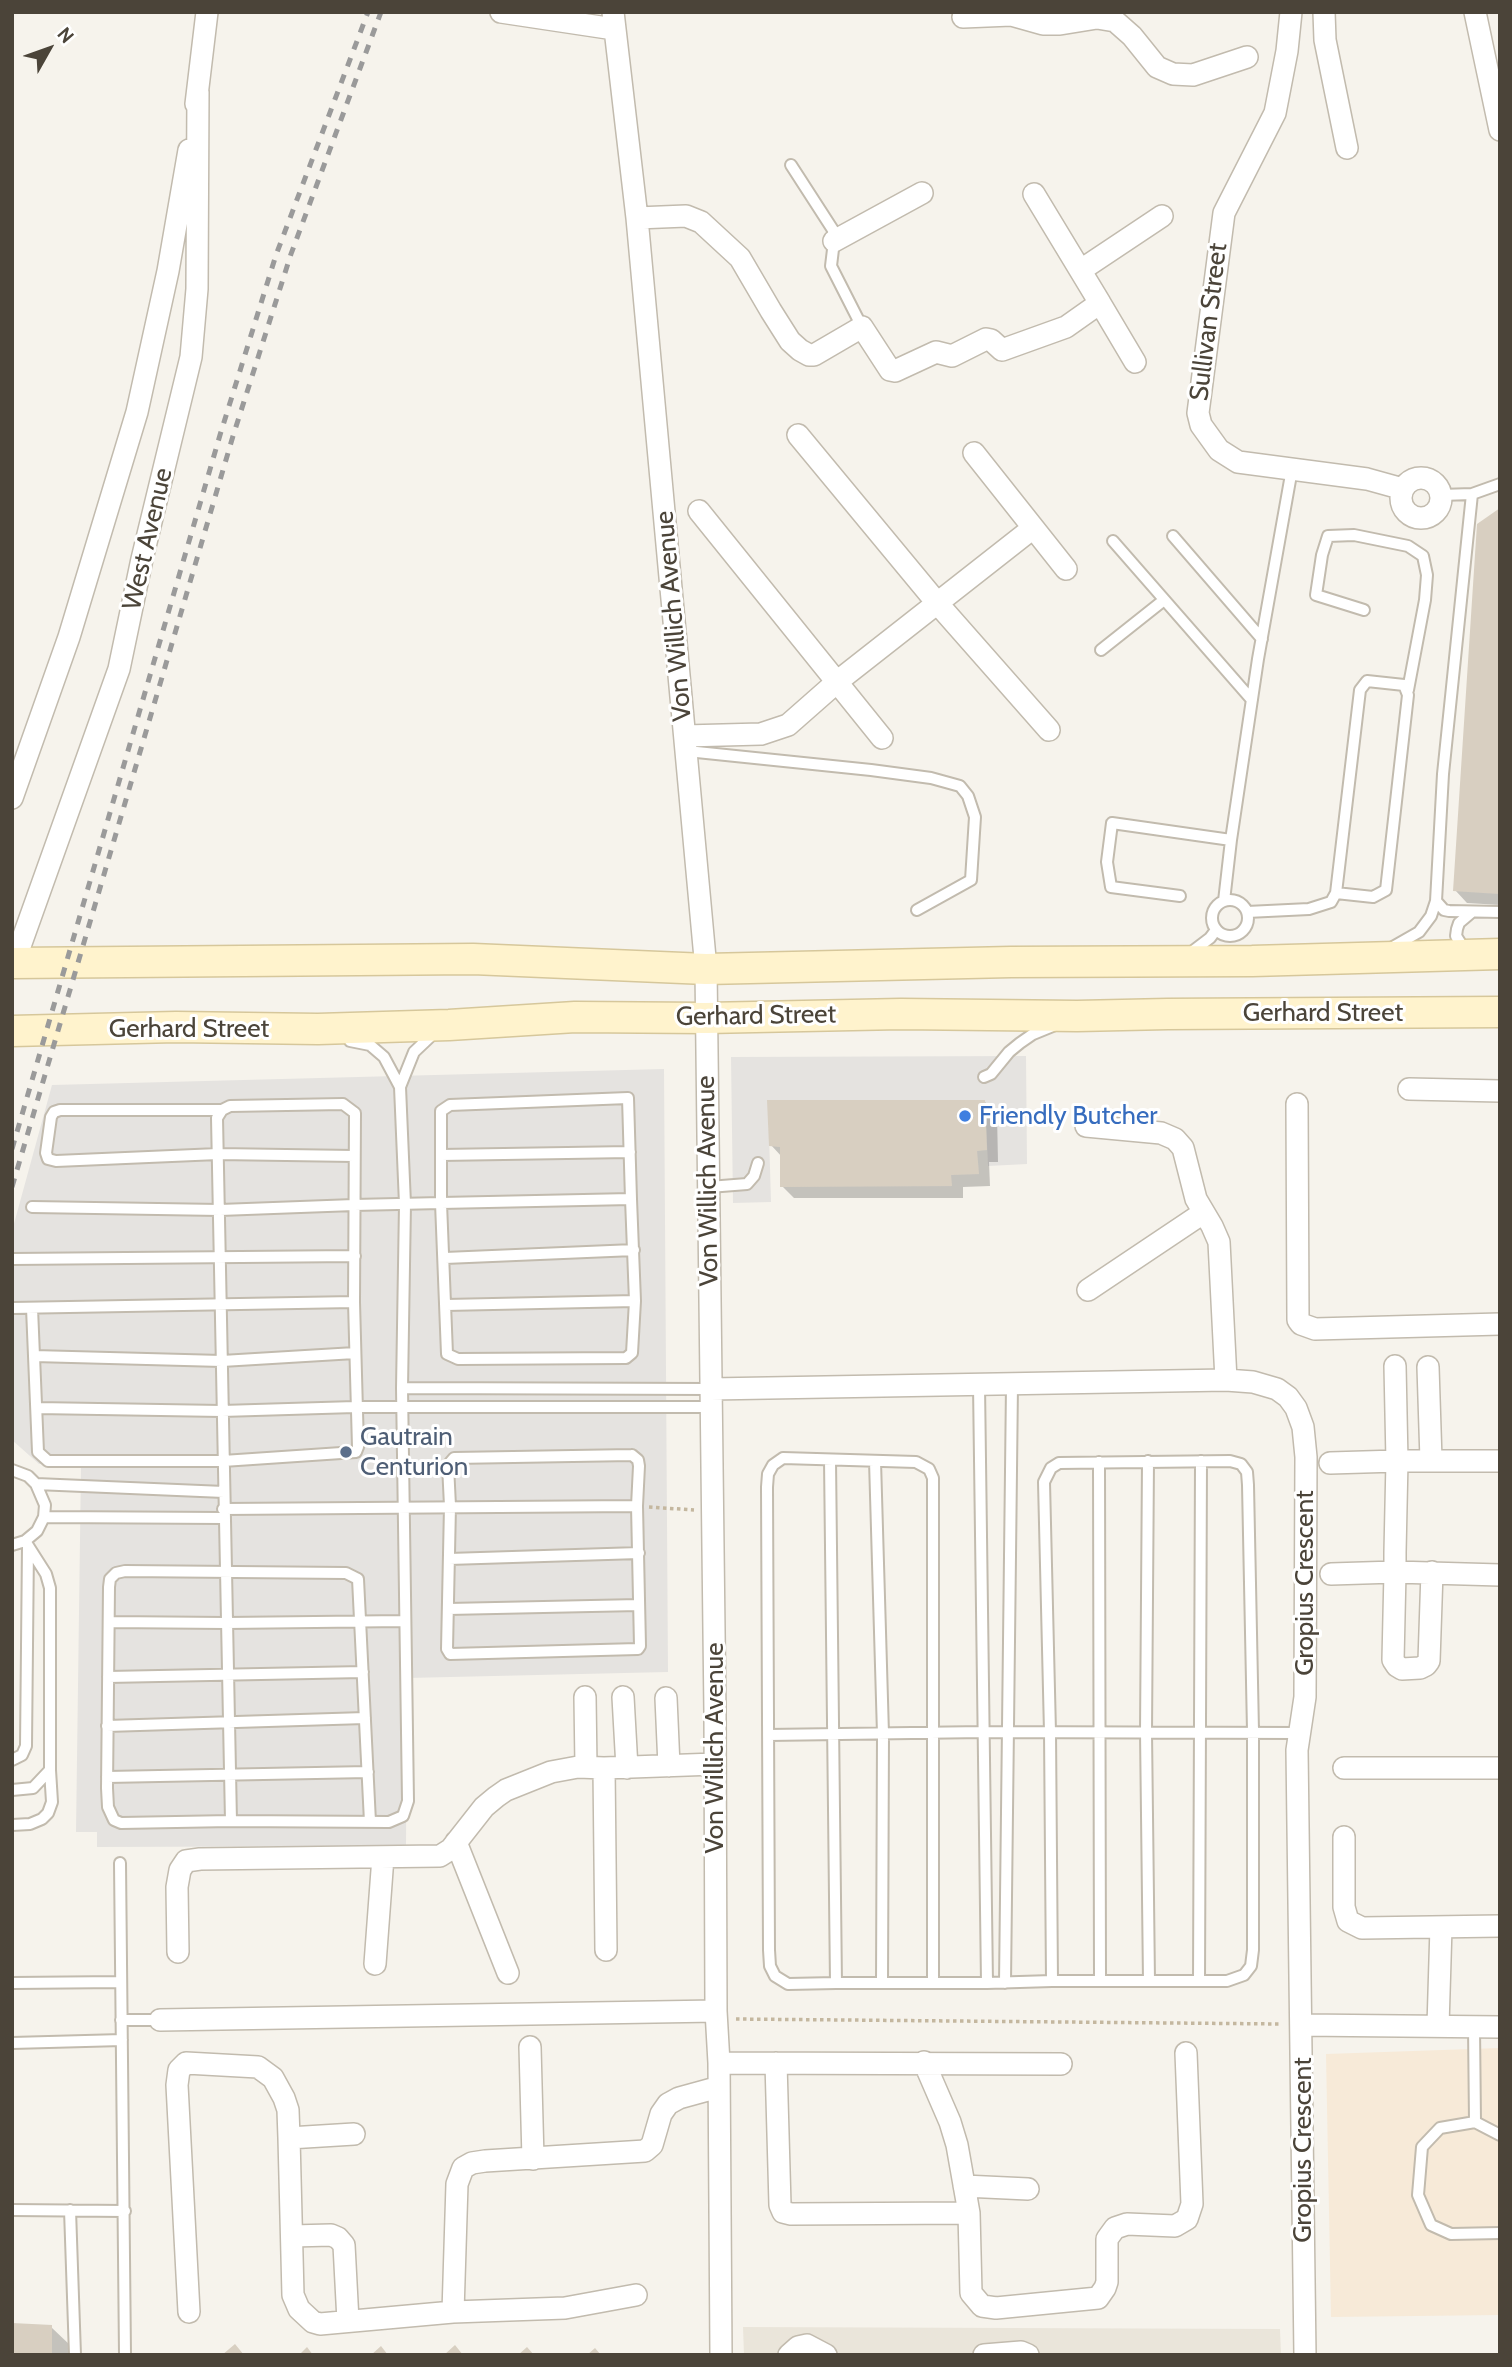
<!DOCTYPE html>
<style>
body{margin:0}
#map{position:relative;width:1512px;height:2367px;overflow:hidden;background:#f6f3ec;font-family:Cabin,sans-serif}
canvas{display:block}
.frame{position:absolute;inset:0;border:14px solid #4b4439;pointer-events:none}
.north{position:absolute;left:14px;top:14px;width:70px;height:70px;-webkit-text-stroke:5px #fff;paint-order:stroke;rotate:50deg;font-size:19px;font-weight:700;line-height:28px;text-align:center;color:#4b4439}
.north::after{content:'';display:block;margin:auto;width:24px;height:32px;background:#4b4439;clip-path:polygon(50% 0,100% 100%,50% 72%,0 100%)}
</style>
<div id="map">
<canvas width="1512" height="2367"></canvas>
<div class="frame"></div>
<div class="north">N</div>
</div>
<script>
const context = document.querySelector('canvas').getContext('2d');
context.lineJoin = 'round';
function fillPath(path, color) {
  context.fillStyle = color;
  context.fill(path, 'evenodd');
}
function shape(rows) {
  const path = new Path2D();
  for (const r of rows) {
    if (r.length === 3) {
      path.moveTo(r[0] + r[2], r[1]);
      path.arc(r[0], r[1], r[2], 0, 2 * Math.PI);
      continue;
    }
    path.moveTo(r[0], r[1]);
    for (let i = 2; i < r.length; i += 2) path.lineTo(r[i], r[i + 1]);
  }
  return path;
}
function stroke(path, color, width, dash) {
  context.strokeStyle = color;
  context.lineWidth = width;
  context.lineCap = dash ? 'butt' : 'round';
  context.setLineDash(dash || []);
  context.stroke(path);
}
function write(font, color, halo, rows, align = 'center') {
  context.font = font + ' Cabin,sans-serif';
  context.lineWidth = 6;
  context.setLineDash([]);
  context.textBaseline = 'middle';
  context.strokeStyle = halo;
  context.fillStyle = color;
  for (const [text, x, y, turn = 0] of rows) {
    context.save();
    context.translate(x, y);
    context.rotate((+turn || 0) * Math.PI / 180);
    context.textAlign = isNaN(turn) ? turn : align;
    if (halo) context.strokeText(text, 0, 0);
    context.fillText(text, 0, 0);
    context.restore();
  }
}
fillPath(shape([
 [743,2327,1280,2329,1281,2355,744,2355]
]), '#eae5da');
fillPath(shape([
 [1500,2048,1500,2315,1331,2317,1326,2054]
]), '#f7ead8');
fillPath(shape([
 [1026,1056,1027,1164,988,1166,985,1100,768,1100,771,1202,733,1203,731,1057],
 [664,1069,668,1672,407,1678,406,1846,97,1847,97,1832,76,1832,81,1466,39,1464,12,1440,12,1231,52,1085]
]), '#e5e3e0');
fillPath(shape([
 [1500,510,1500,905,1467,903,1455,890],
 [984,1101,997,1114,998,1162,989,1162,990,1186,963,1187,963,1198,794,1198,782,1186,782,1157,771,1145],
 [51,2327,70,2345,70,2355,12,2355]
]), '#0003');
fillPath(shape([
 [1500,508,1500,894,1453,891,1477,524],
 [767,1100,985,1100,987,1150,977,1151,979,1174,951,1175,952,1186,780,1187,780,1147,769,1146],
 [12,2323,52,2325,52,2355,12,2355],
 [235,2344,244,2355,222,2355],
 [455,2345,463,2355,444,2355],
 [381,2346,388,2355,371,2355],
 [307,2347,313,2355,299,2355],
 [527,2347,534,2355,518,2355],
 [595,2348,601,2355,587,2355]
]), '#d8cfc1');
const lane = shape([
 [791,165,833,230,834,241,831,266,862,327],
 [1472,494,1443,774,1436,901,1444,910,1449,911,1500,912],
 [1441,495,1472,494,1500,484],
 [1173,536,1262,639],
 [1113,541,1252,700],
 [1364,610,1316,595,1322,555,1328,536,1354,535,1408,546,1423,556,1427,575,1425,600,1408,690],
 [1101,650,1164,600],
 [687,751,871,770,931,778,960,786,968,796,975,817,971,880,917,910],
 [1231,840,1258,659,1292,469],
 [1180,896,1111,887,1107,862,1112,823,1231,840,1224,901],
 [1230,918,18],
 [1247,912,1309,909,1331,902,1336,893,1360,690,1367,681,1404,685,1408,695,1386,890,1373,897,1336,893],
 [1391,948,1419,932,1431,916,1436,901],
 [1466,952,1456,936,1457,929,1459,923,1472,912],
 [1189,954,1210,938,1216,930],
 [350,1041,370,1045,384,1057,400,1087],
 [984,1077,991,1074,1009,1052,1020,1043,1033,1034,1055,1025],
 [222,1110,217,1118,231,1821],
 [441,1155,630,1152],
 [709,1187,747,1184,754,1176,758,1163],
 [32,1207,220,1210,354,1205,441,1203,631,1199,635,1301,632,1353,626,1358,458,1359,447,1354,441,1203,441,1111,450,1105,628,1098,631,1199],
 [445,1258,634,1250],
 [12,1259,355,1256],
 [446,1305,635,1301],
 [12,1308,354,1302],
 [32,1308,38,1452,48,1461,223,1461,356,1452,358,1447,354,1302,355,1113,343,1104,230,1106,222,1110,60,1110,54,1112,51,1117,46,1153,48,1159,56,1161,218,1154,354,1156],
 [34,1356,222,1361,355,1353],
 [979,1385,987,1983],
 [402,1388,711,1389],
 [37,1408,222,1411,355,1407,711,1407],
 [632,1455,638,1460,639,1466,637,1506,640,1646,638,1649,450,1654,447,1649,450,1506,448,1465,454,1458,632,1455],
 [830,1460,836,1983],
 [875,1461,883,1734,882,1983],
 [1148,1461,1146,1732,1149,1981],
 [1099,1462,1100,1981],
 [12,1470,28,1476,36,1484,45,1505,44,1517,37,1531,25,1541,12,1545],
 [36,1484,224,1492],
 [223,1509,637,1506],
 [44,1517,224,1518],
 [449,1559,639,1553],
 [448,1609,639,1605],
 [109,1622,226,1623,404,1621],
 [108,1677,363,1672],
 [107,1726,365,1718],
 [768,1735,984,1732,1299,1733],
 [12,1760,22,1755,26,1746,28,1546],
 [107,1777,368,1772],
 [12,1790,33,1788,50,1770],
 [370,1822,358,1579,346,1573,125,1571,116,1573,110,1579,109,1587,107,1788,108,1807,114,1820,121,1823,231,1821,389,1822,403,1816,408,1801,402,1388,405,1204,400,1087,414,1052,433,1034],
 [12,1825,30,1824,42,1819,48,1813,52,1802,50,1770,50,1588,46,1574,25,1541],
 [120,1863,125,2355],
 [1199,1981,1201,1461],
 [12,1983,121,1982],
 [933,1983,933,1478,929,1469,916,1462,783,1458,773,1465,768,1474,767,1487,769,1950,770,1966,775,1976,788,1984,836,1983,987,1983,1052,1981,1227,1981,1244,1975,1251,1966,1253,1950,1253,1731,1248,1485,1247,1472,1241,1464,1230,1461,1059,1463,1051,1468,1044,1482,1050,1732,1052,1981],
 [1005,1983,1012,1385],
 [121,2020,160,2020],
 [1474,2027,1475,2122],
 [12,2043,122,2040],
 [1500,2135,1475,2122,1440,2128,1422,2147,1418,2195,1431,2225,1451,2234,1500,2233],
 [12,2210,125,2211],
 [70,2210,75,2355]
]);
const street = shape([
 [501,12,614,29],
 [613,12,637,218,706,969,715,1713,716,2011,719,2063,721,2355],
 [1291,12,1287,51,1275,113,1224,213,1198,413,1201,425,1219,450,1238,462,1367,479,1403,489],
 [1324,12,1325,40,1347,148],
 [1475,12,1500,130],
 [963,17,1011,15,1043,24,1060,24,1097,18,1115,21,1132,36,1157,67,1173,74,1193,75,1247,57],
 [196,104,207,12],
 [637,218,686,216,701,222,740,258,771,311,790,341,800,350,809,355,814,355,862,327,890,370,895,371,936,352,952,356,986,339,991,340,1002,350,1066,327,1100,303,1034,194],
 [834,241,922,193],
 [1081,270,1162,216],
 [1100,303,1135,362],
 [798,435,938,604,1049,730],
 [974,453,1066,569],
 [1421,498,20],
 [699,511,882,738],
 [685,736,761,734,788,725,838,681,1033,528],
 [12,798,69,637,137,412,168,271,189,150],
 [14,963,119,669,142,559,191,357,197,289,198,92],
 [1409,1089,1500,1091],
 [1297,1104,1298,1320,1301,1324,1315,1329,1500,1324],
 [1086,1126,1161,1133,1175,1139,1183,1148,1196,1199,1212,1226,1219,1242,1226,1380],
 [1088,1290,1203,1213],
 [1428,1367,1431,1460],
 [711,1389,1226,1380,1253,1382,1277,1389,1288,1397,1296,1408,1303,1427,1306,1457,1305,1697,1297,1750,1305,2355],
 [1500,1461,1397,1461,1395,1552,1395,1572,1500,1575],
 [1330,1463,1397,1461,1395,1366],
 [1331,1574,1395,1572,1393,1660,1397,1666,1402,1669,1420,1668,1426,1665,1429,1661,1432,1572],
 [585,1697,586,1767],
 [623,1697,627,1768],
 [666,1698,669,1766],
 [604,1768,606,1950],
 [1344,1768,1500,1768],
 [1344,1837,1344,1907,1348,1921,1362,1928,1500,1926],
 [456,1842,508,1973],
 [178,1952,177,1887,180,1870,186,1861,200,1859,440,1856,451,1849,484,1807,496,1797,506,1790,551,1772,578,1767,604,1768,715,1764],
 [375,1964,383,1857],
 [160,2020,716,2011],
 [1302,2025,1500,2027],
 [1438,2026,1441,1927],
 [530,2047,533,2159],
 [924,2062,950,2122,957,2145,969,2213,971,2293,982,2306,996,2308,1098,2298,1105,2288,1107,2282,1107,2239,1115,2228,1127,2224,1175,2226,1187,2219,1192,2204,1186,2053],
 [719,2063,1061,2064],
 [776,2063,780,2205,783,2212,791,2214,969,2213],
 [289,2138,354,2134],
 [964,2186,1028,2189],
 [292,2236,331,2235,338,2238,344,2245,348,2321],
 [189,2312,177,2085,179,2070,186,2063,258,2067,273,2078,284,2098,288,2110,289,2138,293,2295,299,2309,313,2322,320,2324,453,2312,565,2308,636,2295],
 [453,2312,457,2184,463,2168,472,2163,485,2161,645,2151,652,2145,661,2114,668,2104,679,2098,719,2087],
 [789,2355,798,2347,807,2345,826,2355],
 [984,2355,1021,2352,1028,2355]
]);
const secondary = shape([
 [12,963,473,959,706,969,1011,962,1252,961,1500,954],
 [12,1031,176,1027,318,1029,449,1025,575,1017,706,1018,901,1014,1077,1016,1168,1014,1500,1012]
]);
stroke(lane, '#c2bbae', 14);
stroke(street, '#c2bbae', 24);
stroke(secondary, '#d6c79b', 33);
stroke(shape([
 [649,1507,694,1510],
 [736,2019,1281,2024]
]), '#c4b79f', 3.5, [3.5, 3.5]);
stroke(lane, '#fff', 10);
stroke(street, '#fff', 21);
stroke(secondary, '#fff3cd', 30);
stroke(shape([
 [12,1149,220,435,276,255,368,12],
 [12,1187,233,436,291,254,381,12]
]), '#9a9a9a', 5, [9, 9]);
for (const [x, y, r, color] of [
 [965,1116,7,"#3f7fe0"],
 [346,1452,7,"#5c6f8a"]
]) {
  const dot = new Path2D();
  dot.arc(x, y, r, 0, 2 * Math.PI);
  context.fillStyle = color;
  context.fill(dot);
  stroke(dot, '#fff', 2.5);
}
write('26px', '#4b4439', '#fff', [
 ["Sullivan Street",1209,322,-83],
 ["West Avenue",148,539,-77],
 ["Von Willich Avenue",674,616,-95],
 ["Gerhard Street",1323,1013],
 ["Gerhard Street",756,1016,-1],
 ["Gerhard Street",189,1029],
 ["Von Willich Avenue",708,1181,-91],
 ["Gropius Crescent",1305,1583,-90],
 ["Von Willich Avenue",715,1748,-90],
 ["Gropius Crescent",1303,2150,-90]
]);
write('26px', '#366cbe', '#fff', [
 ["Friendly Butcher",979,1116]
], 'left');
write('26px', '#4e5e75', '#fff', [
 ["Gautrain",360,1437],
 ["Centurion",360,1467]
], 'left');
</script>
